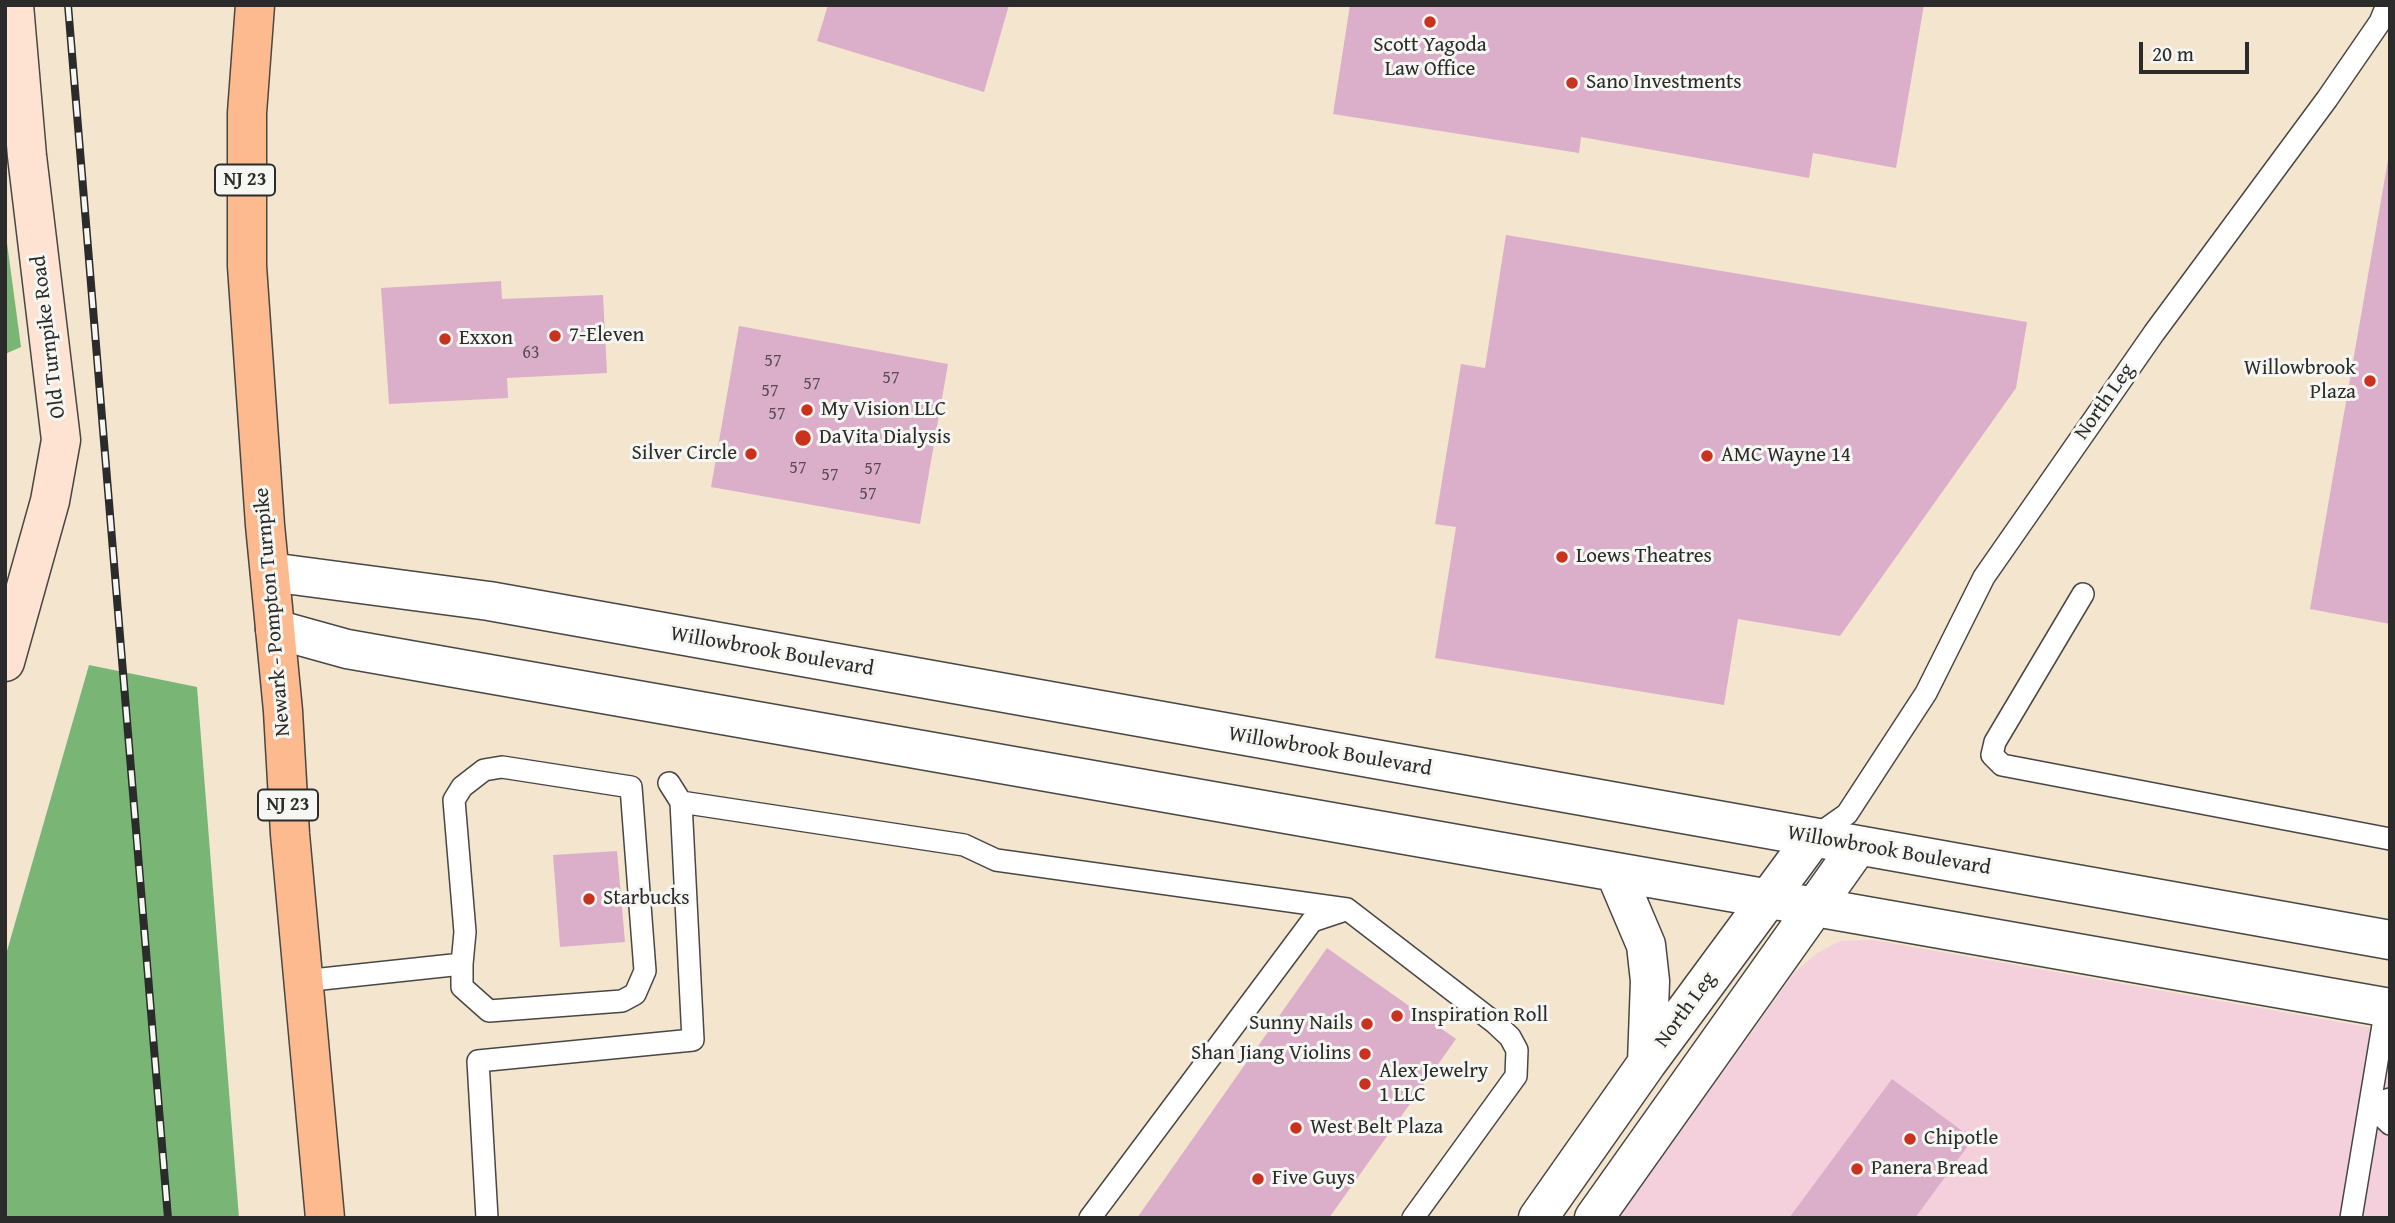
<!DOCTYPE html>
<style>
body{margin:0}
#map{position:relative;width:2395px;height:1223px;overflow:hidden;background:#f4e5cf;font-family:"Gentium Book Plus",serif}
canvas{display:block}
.frame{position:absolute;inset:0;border:7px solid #2b2b2b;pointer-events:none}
.scale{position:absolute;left:2139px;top:42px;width:110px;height:32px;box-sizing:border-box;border:4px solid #2b2b2b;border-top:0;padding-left:9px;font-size:21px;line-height:24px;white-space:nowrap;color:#2b2b2b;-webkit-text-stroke:5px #f6f6f2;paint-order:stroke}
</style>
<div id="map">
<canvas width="2395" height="1223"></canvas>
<div class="frame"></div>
<div class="scale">20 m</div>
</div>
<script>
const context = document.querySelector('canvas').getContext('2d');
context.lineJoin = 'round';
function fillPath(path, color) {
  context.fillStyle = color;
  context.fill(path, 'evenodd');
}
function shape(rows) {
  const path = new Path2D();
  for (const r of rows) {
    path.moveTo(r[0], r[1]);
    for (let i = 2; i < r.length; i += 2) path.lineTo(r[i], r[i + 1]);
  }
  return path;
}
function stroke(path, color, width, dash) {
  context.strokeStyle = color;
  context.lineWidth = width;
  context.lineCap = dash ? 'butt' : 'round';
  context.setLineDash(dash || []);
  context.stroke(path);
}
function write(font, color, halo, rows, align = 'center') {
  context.font = font + ' "Gentium Book Plus",serif';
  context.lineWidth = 6;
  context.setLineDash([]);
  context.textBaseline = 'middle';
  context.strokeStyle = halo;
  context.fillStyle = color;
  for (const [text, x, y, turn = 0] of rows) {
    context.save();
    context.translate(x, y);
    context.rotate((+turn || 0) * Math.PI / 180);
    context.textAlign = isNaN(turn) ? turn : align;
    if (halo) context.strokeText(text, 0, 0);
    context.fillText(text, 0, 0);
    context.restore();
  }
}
fillPath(shape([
 [1873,940,2390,1031,2390,1218,1619,1218,1795,972,1816,954,1840,941]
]), '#f4cfdc');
fillPath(shape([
 [5,228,21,347,5,354],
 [89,665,197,687,239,1218,5,1218,5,958]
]), '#79b675');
fillPath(shape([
 [828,5,1009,5,984,92,817,41],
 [1350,5,1924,5,1896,168,1813,153,1809,178,1581,137,1579,153,1333,114],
 [2388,160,2390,161,2390,624,2310,609],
 [1506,235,2027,322,2016,388,1840,636,1738,619,1724,705,1435,658,1456,527,1435,524,1461,364,1485,368],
 [501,281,502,299,603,295,607,373,507,378,508,398,389,404,381,288],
 [739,326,948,364,920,524,711,487],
 [617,851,625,942,560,947,553,855],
 [1327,948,1456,1039,1329,1218,1137,1218],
 [1892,1079,1973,1139,1915,1218,1789,1218]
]), '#dbafca');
const lane = shape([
 [2083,594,1995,742,1992,755,2002,765,2390,839],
 [681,802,964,845,996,860,1347,909,1495,1023,1510,1037,1517,1050,1516,1076,1413,1218],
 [1813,838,1847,814,1926,693,1984,577,2154,333,2327,99,2380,22,2387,5],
 [303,981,462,964,462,987,489,1011,622,1001,635,994,645,971,631,787,502,767,484,770,462,787,454,800,465,932,462,964],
 [2390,1099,2370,1105,2390,1124],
 [487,1218,478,1061,693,1040,681,802,669,783],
 [1090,1218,1312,921,1342,911],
 [2351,1218,2386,1007]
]);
const street = shape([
 [270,572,489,601,2390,940],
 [275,629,347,649,2390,1008],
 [1615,872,1646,945,1650,981,1647,1063],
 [1538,1218,1647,1063,1813,838],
 [1594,1218,1858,846]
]);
const secondary = shape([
 [5,662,50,501,61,440,27,156,14,5]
]);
const primary = shape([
 [255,5,247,113,247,266,265,525,283,711,290,834,325,1218]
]);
stroke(lane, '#494744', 24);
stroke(street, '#494744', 41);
stroke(secondary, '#494744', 41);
stroke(primary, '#494744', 41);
stroke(lane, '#fff', 21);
stroke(street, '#fff', 38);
stroke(secondary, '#fee3d2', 38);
stroke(primary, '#fcba8e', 38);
const rail = shape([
 [68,5,168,1218]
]);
stroke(rail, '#2b2b2b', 8);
stroke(rail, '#f6f6f2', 5, [16]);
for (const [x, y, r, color] of [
 [1430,22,7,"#c8321e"],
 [1572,83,7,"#c8321e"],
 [555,336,7,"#c8321e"],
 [445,339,7,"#c8321e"],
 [2370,381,7,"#c8321e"],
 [807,410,7,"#c8321e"],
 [803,438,9,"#c8321e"],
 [751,454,7,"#c8321e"],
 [1707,456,7,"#c8321e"],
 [1562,557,7,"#c8321e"],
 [589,899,7,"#c8321e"],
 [1397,1016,7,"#c8321e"],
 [1367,1024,7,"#c8321e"],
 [1365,1054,7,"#c8321e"],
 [1365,1084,7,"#c8321e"],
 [1296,1128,7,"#c8321e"],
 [1910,1139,7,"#c8321e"],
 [1857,1169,7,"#c8321e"],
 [1258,1179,7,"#c8321e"]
]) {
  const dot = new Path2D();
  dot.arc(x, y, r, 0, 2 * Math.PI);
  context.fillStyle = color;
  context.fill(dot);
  stroke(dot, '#f6f6f2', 2.5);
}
write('18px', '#574c53', null, [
 ["63",531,353],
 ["57",773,361],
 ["57",891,378],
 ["57",812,384],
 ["57",770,391],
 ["57",777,414],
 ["57",798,468],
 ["57",873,469],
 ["57",830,475],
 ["57",868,494]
]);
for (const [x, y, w] of [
 [245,180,60],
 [288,805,60]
]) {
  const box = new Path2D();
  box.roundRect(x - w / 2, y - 15.5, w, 31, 5);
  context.fillStyle = '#f6f6f2';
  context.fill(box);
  stroke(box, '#2b2b2b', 2);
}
write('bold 19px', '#2b2b2b', null, [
 ["NJ 23",245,180],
 ["NJ 23",288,805]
]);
write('21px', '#2b2b2b', '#f6f6f2', [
 ["Scott Yagoda",1430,46,"center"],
 ["Law Office",1430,70,"center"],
 ["Sano Investments",1586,83],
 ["7-Eleven",569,336],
 ["Exxon",459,339],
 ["Willowbrook",2356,369,"right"],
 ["Plaza",2356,393,"right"],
 ["My Vision LLC",821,410],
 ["DaVita Dialysis",819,438],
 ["Silver Circle",737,454,"right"],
 ["AMC Wayne 14",1721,456],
 ["Loews Theatres",1576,557],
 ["Starbucks",603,899],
 ["Inspiration Roll",1411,1016],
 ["Sunny Nails",1353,1024,"right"],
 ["Shan Jiang Violins",1351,1054,"right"],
 ["Alex Jewelry",1379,1072],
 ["1 LLC",1379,1096],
 ["West Belt Plaza",1310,1128],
 ["Chipotle",1924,1139],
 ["Panera Bread",1871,1169],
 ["Five Guys",1272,1179]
], 'left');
write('21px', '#2b2b2b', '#f6f6f2', [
 ["Old Turnpike Road",49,337,-97],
 ["North Leg",2105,402,-55],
 ["Newark - Pompton Turnpike",273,612,-95],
 ["Willowbrook Boulevard",772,652,10],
 ["Willowbrook Boulevard",1330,752,10],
 ["Willowbrook Boulevard",1889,851,10],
 ["North Leg",1686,1010,-54]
]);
</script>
